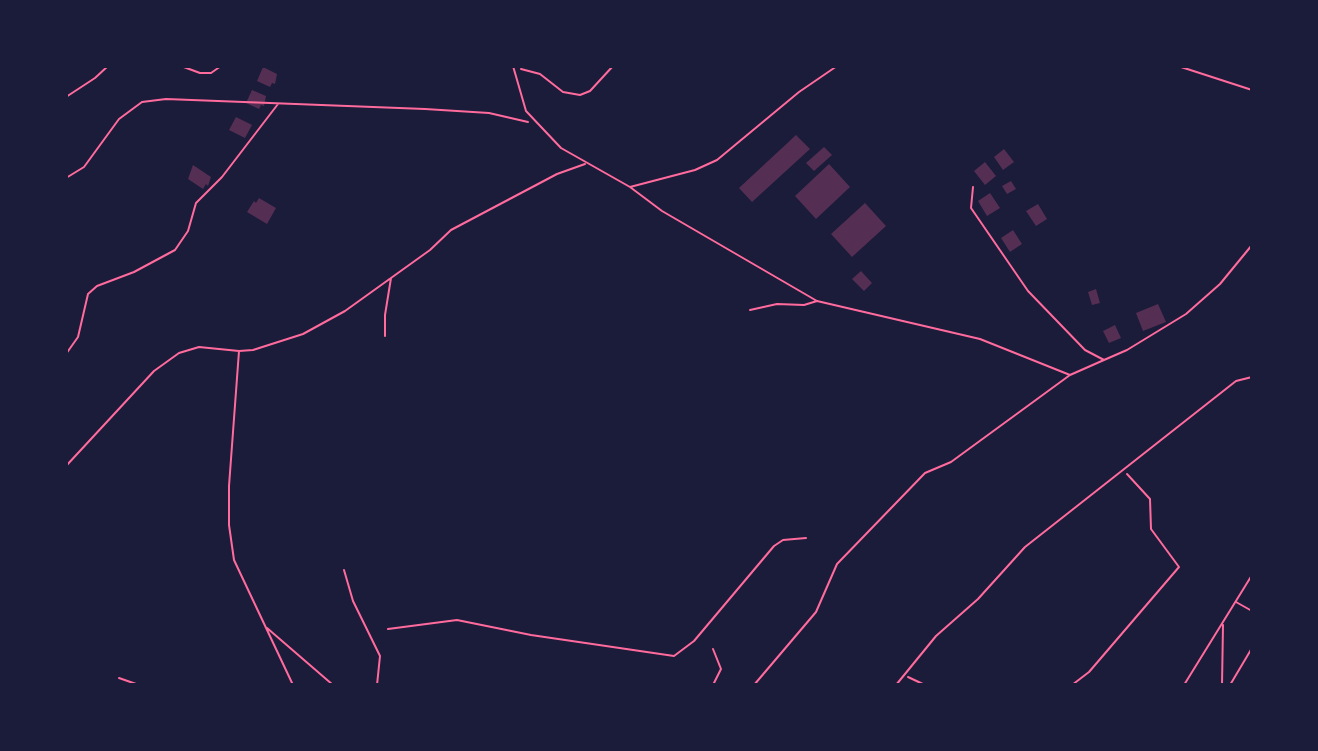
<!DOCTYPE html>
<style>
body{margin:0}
#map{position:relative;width:1318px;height:751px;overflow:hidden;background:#1b1b3a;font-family:Montserrat,sans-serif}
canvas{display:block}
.frame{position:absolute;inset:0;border:68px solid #1b1b3a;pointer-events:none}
</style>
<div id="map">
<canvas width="1318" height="751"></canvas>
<div class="frame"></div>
</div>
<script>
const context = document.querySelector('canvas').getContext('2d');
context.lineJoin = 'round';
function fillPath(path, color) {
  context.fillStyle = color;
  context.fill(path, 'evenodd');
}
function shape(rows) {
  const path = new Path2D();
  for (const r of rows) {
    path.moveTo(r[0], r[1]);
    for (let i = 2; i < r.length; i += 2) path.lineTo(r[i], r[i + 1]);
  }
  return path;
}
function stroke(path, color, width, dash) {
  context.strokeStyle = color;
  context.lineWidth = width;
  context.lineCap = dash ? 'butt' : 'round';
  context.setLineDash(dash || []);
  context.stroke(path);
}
fillPath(shape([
 [263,67,277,74,275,84,272,83,270,87,257,81],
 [252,90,266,96,264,106,261,105,259,109,246,103],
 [236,117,252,125,245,138,229,130],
 [796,135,810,149,752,202,739,188],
 [824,147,832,155,814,171,806,163],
 [1004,149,1014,162,1003,170,994,157],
 [985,162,996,176,985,185,974,171],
 [829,164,850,187,816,219,795,196],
 [193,165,211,177,208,186,206,184,203,189,188,179],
 [1011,181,1016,189,1007,194,1002,186],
 [990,193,1000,208,987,216,978,201],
 [259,198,276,208,267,224,247,212,254,201,256,203],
 [865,203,886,226,852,257,831,234],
 [1038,204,1047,219,1036,226,1026,211],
 [1013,230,1022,244,1010,252,1001,238],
 [861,271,872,283,864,291,852,279],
 [1096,289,1100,303,1092,305,1088,292],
 [1158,304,1166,322,1143,331,1136,313],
 [1115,325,1121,338,1109,343,1103,331]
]), '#542f53');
stroke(shape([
 [181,66,200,73,211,73,221,66],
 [521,69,540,74,563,92,580,95,590,91,613,66],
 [66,97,95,78,108,66],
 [66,178,84,167,119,119,142,102,166,99,425,109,489,113,528,122],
 [66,354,78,337,88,294,97,286,134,272,175,250,188,231,196,203,222,177,278,104],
 [1236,602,1252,611],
 [908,677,925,685],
 [1197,684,1198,685],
 [1072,685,1089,672,1179,567,1151,529,1150,499,1127,474],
 [1184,685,1252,575],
 [1222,685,1223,625],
 [1230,685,1252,648],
 [1250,685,1252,684]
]), '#ff6b9d', 2);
stroke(shape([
 [513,66,526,111,561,148,630,187,662,211,817,301,980,339,1070,375,1104,360],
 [1178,66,1252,90],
 [630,187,695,170,717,160,799,92,837,66],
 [973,187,971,208,1028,291,1085,350,1104,360,1127,350,1186,314,1220,284,1252,245],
 [750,310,777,304,804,305,817,301],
 [385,336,385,315,391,278],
 [239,351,229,486,229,525,234,560,293,685],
 [66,466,154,371,179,353,199,347,239,351,253,350,303,334,345,311,430,250,451,230,557,174,585,164],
 [344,570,353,601,380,656,377,685],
 [267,628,333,685],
 [388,629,457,620,531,635,674,656,694,641,774,546,783,540,806,538],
 [713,649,721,669,713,685],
 [119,678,139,685],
 [754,685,816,612,837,564,925,473,951,462,1070,375],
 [896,685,936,636,978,599,1025,547,1236,381,1252,377]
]), '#ff6b9d', 2);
</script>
